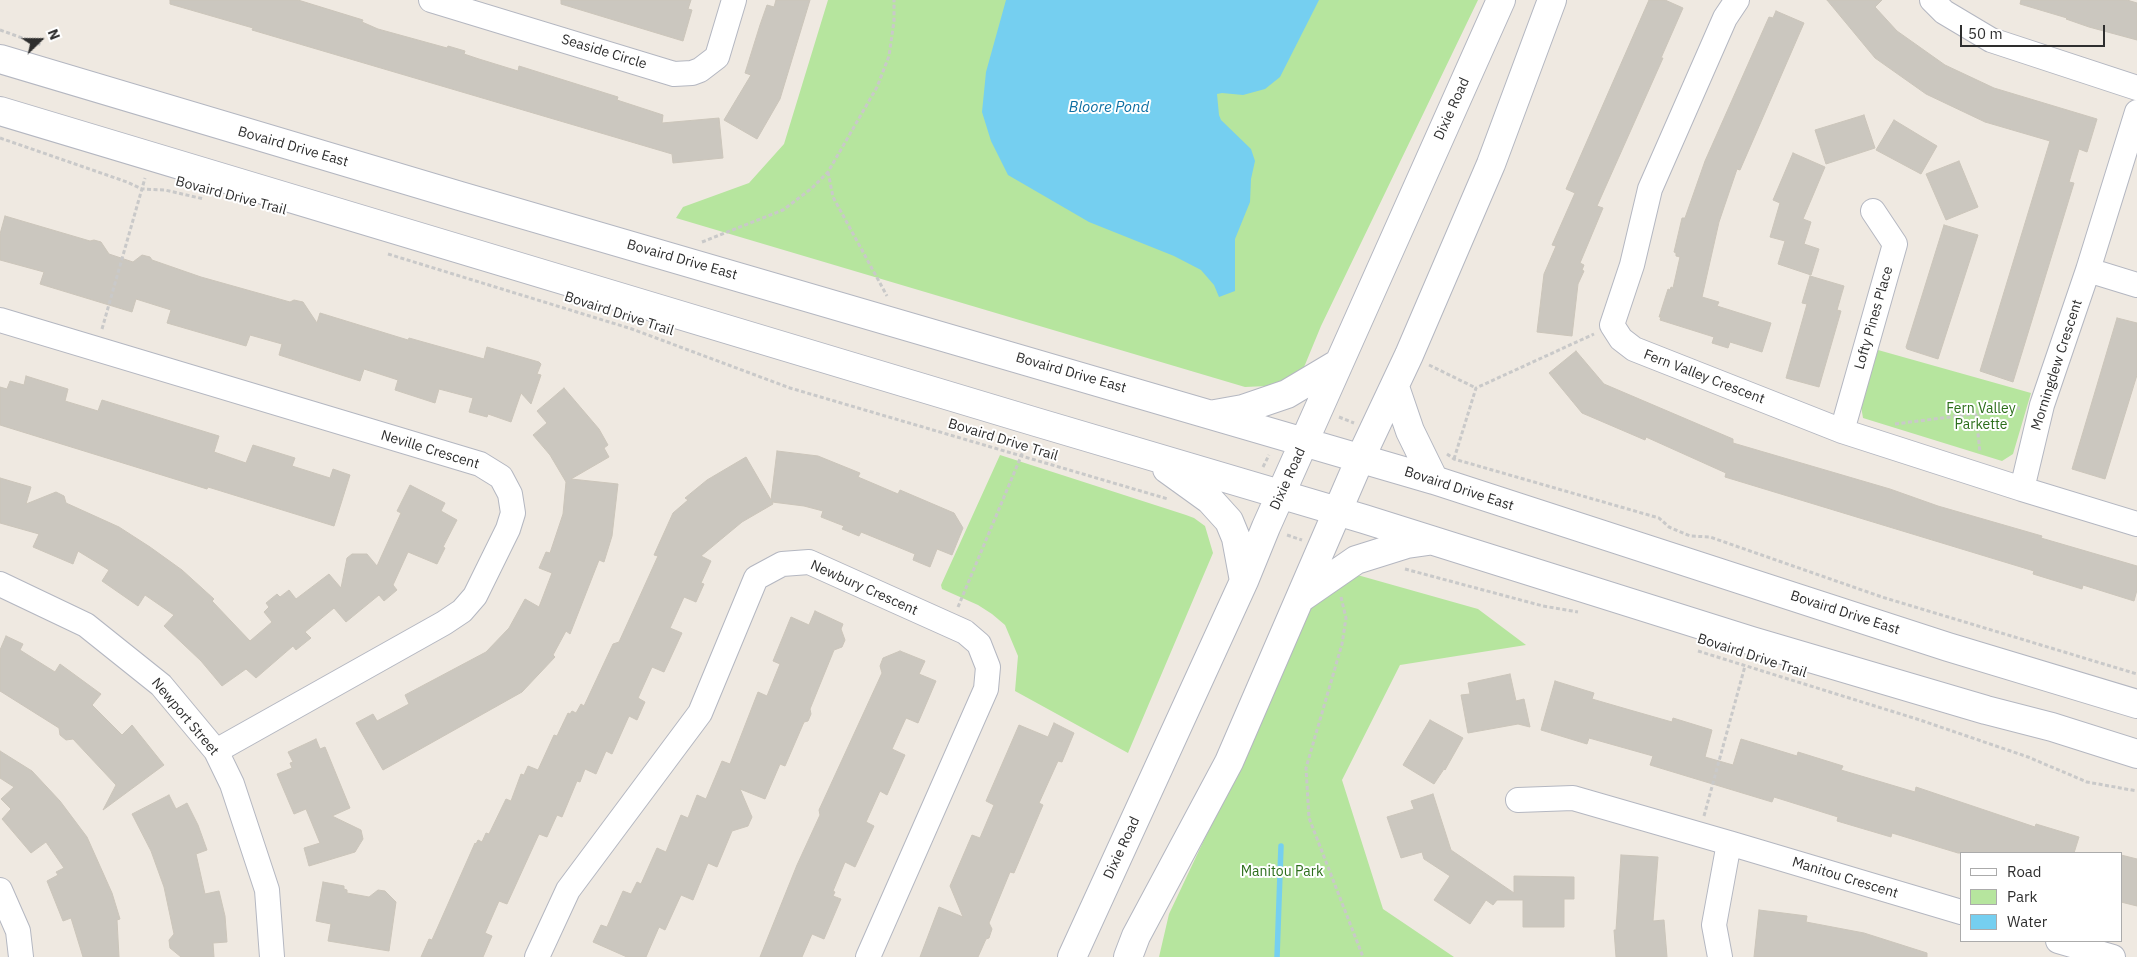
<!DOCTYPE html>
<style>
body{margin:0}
#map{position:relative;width:2137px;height:957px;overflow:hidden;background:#efe9e1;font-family:"IBM Plex Sans",sans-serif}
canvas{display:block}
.legend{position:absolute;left:1960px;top:852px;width:162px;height:90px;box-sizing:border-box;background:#fff;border:1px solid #ababab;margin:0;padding:6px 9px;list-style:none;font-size:15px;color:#2e2e2e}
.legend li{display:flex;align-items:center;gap:10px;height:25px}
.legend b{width:25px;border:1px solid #ababab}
.north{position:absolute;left:15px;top:15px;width:50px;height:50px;-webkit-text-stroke:4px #fff;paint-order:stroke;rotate:68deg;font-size:14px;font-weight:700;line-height:20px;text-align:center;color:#2e2e2e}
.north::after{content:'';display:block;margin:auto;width:18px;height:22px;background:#2e2e2e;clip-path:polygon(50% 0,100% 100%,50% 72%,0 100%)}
.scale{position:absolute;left:1960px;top:25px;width:145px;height:22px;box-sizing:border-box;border:2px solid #2e2e2e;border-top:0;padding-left:6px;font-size:15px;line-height:18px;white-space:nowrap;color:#2e2e2e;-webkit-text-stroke:4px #fff;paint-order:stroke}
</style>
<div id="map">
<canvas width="2137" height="957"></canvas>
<ul class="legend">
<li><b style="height:6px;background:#fff"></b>Road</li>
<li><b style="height:14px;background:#b6e59e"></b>Park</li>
<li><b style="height:14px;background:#75cff0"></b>Water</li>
</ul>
<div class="north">N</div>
<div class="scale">50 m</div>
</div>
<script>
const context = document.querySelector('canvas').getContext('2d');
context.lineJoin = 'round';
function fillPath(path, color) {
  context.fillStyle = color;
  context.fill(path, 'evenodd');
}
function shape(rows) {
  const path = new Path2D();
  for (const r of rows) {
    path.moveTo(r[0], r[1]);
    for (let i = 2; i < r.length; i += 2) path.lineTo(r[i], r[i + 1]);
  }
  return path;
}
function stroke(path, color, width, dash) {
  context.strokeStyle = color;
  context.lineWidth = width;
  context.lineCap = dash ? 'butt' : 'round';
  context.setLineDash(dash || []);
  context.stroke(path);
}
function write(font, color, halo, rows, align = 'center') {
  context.font = font + ' "IBM Plex Sans",sans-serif';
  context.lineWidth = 4;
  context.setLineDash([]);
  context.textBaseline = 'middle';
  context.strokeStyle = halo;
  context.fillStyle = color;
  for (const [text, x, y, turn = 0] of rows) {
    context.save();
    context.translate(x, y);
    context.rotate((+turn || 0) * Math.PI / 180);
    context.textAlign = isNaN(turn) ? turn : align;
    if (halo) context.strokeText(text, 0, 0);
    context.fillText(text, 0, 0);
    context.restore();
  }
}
fillPath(shape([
 [828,0,1478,0,1321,326,1295,389,1289,385,1245,387,676,218,683,207,749,183,784,144],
 [1878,350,2031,393,2013,454,2002,461,1863,418,1861,406],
 [1000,455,1186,515,1194,518,1205,526,1213,553,1128,753,1015,691,1018,656,1005,625,992,614,978,605,942,589,941,585],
 [1329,567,1478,609,1526,645,1400,665,1342,780,1383,909,1454,957,1159,957,1169,914,1273,694]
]), '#b6e59e');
fillPath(shape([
 [1006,0,1319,0,1280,77,1265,89,1243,95,1222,93,1217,94,1219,115,1221,120,1251,149,1255,161,1251,179,1250,202,1235,239,1235,291,1219,297,1214,285,1201,270,1174,256,1089,222,1008,175,991,141,982,112,986,72]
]), '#75cff0');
stroke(shape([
 [1277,957,1281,846]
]), '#75cff0', 5.5);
const building = shape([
 [170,0,298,0,363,20,362,22,378,29,447,48,448,46,465,51,464,54,479,59,518,71,519,66,618,97,617,100,663,115,662,123,719,118,723,158,673,163,672,154,252,30,253,28,170,4,170,0],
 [561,0,691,0,688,9,692,10,683,41,561,4,561,0],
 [776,0,810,0,780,99,757,139,724,120,751,75,745,73,760,25,767,5,774,7,776,0],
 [1649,0,1665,0,1683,8,1661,58,1663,58,1597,206,1603,208,1580,263,1584,265,1582,270,1584,271,1578,284,1572,336,1537,332,1544,274,1556,246,1552,245,1575,193,1566,189,1649,0],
 [1827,0,1882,0,1875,7,1897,31,1945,65,1994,88,2097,119,2087,152,2079,149,2069,182,2074,183,2013,382,1980,371,2050,141,1985,122,1926,94,1875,58,1827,0],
 [2021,0,2127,0,2137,3,2137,40,2089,27,2066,19,2067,18,2020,4,2021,0],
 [1776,11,1804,23,1740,170,1737,169,1719,222,1702,297,1719,302,1717,306,1771,323,1762,352,1730,342,1728,348,1712,343,1714,337,1660,320,1661,317,1659,317,1668,289,1670,290,1671,287,1673,288,1680,257,1676,256,1676,253,1674,252,1682,218,1685,218,1705,161,1769,17,1773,18,1776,11],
 [1864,115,1875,148,1826,164,1815,130,1864,115],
 [1894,120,1937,146,1921,174,1876,150,1894,120],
 [1793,153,1825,167,1803,219,1811,222,1804,244,1819,249,1811,275,1778,264,1785,241,1770,237,1780,203,1773,200,1793,153],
 [1959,161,1978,207,1946,220,1926,174,1959,161],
 [5,216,90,241,94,240,101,242,109,254,133,262,142,255,150,257,152,260,201,277,290,302,294,300,303,302,317,323,320,313,408,340,409,338,484,359,487,347,539,362,541,364,537,374,541,375,531,404,521,393,511,422,488,414,487,417,469,412,473,398,439,389,435,403,395,390,398,380,364,369,360,381,279,355,282,344,250,335,246,346,167,323,171,310,136,299,132,312,40,284,44,272,0,260,0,234,5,216],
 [1944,225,1978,235,1938,359,1907,349,1906,347,1944,225],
 [1810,276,1844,286,1837,310,1841,311,1819,387,1786,378,1807,304,1802,303,1810,276],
 [2117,318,2137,323,2137,375,2105,479,2072,469,2117,318],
 [1576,351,1604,384,1733,439,1733,443,1890,489,1938,506,2042,536,2041,538,2137,566,2137,590,2134,601,2083,585,2082,589,2033,574,2034,571,1725,477,1726,473,1646,437,1645,440,1582,413,1549,373,1576,351],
 [26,376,68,389,65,401,98,411,102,400,219,436,214,452,246,463,253,445,295,458,292,466,330,478,333,469,350,475,334,526,208,487,207,489,0,425,0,387,7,389,10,381,24,385,26,376],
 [564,388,599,429,608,445,604,448,609,457,571,479,618,484,612,536,604,562,599,560,570,634,566,631,553,655,555,657,522,692,383,770,356,723,373,714,377,721,409,704,405,695,486,652,509,628,525,599,539,607,552,573,539,568,546,552,550,553,563,514,566,482,550,455,533,435,547,423,537,411,564,388],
 [777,451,818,456,860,473,858,477,898,494,900,490,954,513,963,528,952,555,937,549,930,567,913,560,915,554,861,532,859,536,842,529,844,526,821,517,823,511,804,506,772,502,773,504,742,522,701,556,711,561,701,583,704,584,696,602,684,597,670,628,682,633,664,672,652,667,638,698,645,702,637,720,629,716,612,754,606,751,596,774,585,769,580,782,577,781,562,817,557,815,547,837,539,834,507,904,499,901,485,933,492,936,483,957,421,957,429,939,432,940,475,843,476,844,478,840,482,842,486,833,489,834,506,799,511,801,521,774,524,775,528,766,538,770,554,735,557,736,568,713,570,714,572,711,576,713,581,704,584,706,613,644,619,642,639,598,658,556,654,555,673,513,688,500,685,498,707,480,746,457,771,500,777,451],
 [0,478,31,487,26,504,56,492,64,496,66,503,119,527,150,547,182,570,214,599,212,601,250,641,272,622,264,612,269,607,266,603,277,594,280,597,289,590,296,599,329,574,341,588,347,558,352,554,367,554,377,566,401,513,397,511,410,485,445,503,441,511,457,520,443,547,445,548,437,564,408,552,393,585,397,590,384,601,379,595,346,622,334,608,305,632,311,638,296,650,293,646,256,678,246,669,222,686,201,661,164,626,174,615,145,595,138,606,102,581,109,570,78,551,73,564,33,547,39,534,0,523,0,478],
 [815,611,843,624,841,629,845,640,842,647,834,650,810,709,811,714,808,721,804,722,785,766,780,764,765,799,740,789,752,817,748,826,732,831,717,867,708,863,693,900,681,895,665,930,659,927,646,957,627,957,593,942,601,925,607,927,623,891,631,894,637,882,641,884,657,848,666,852,681,815,688,818,697,795,706,799,722,761,730,764,758,692,767,696,780,664,773,661,791,617,809,625,815,611],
 [6,636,23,644,20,650,55,672,60,664,101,694,92,705,122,735,132,725,164,765,103,810,116,785,73,739,66,740,60,735,59,728,0,691,0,650,6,636],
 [900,651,925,661,919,674,936,681,918,723,906,718,892,749,905,755,887,795,880,791,866,822,874,826,855,867,845,862,833,891,835,892,833,896,841,899,824,939,812,934,802,957,760,957,797,865,820,815,819,810,882,673,880,666,883,658,900,651],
 [1510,674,1516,701,1524,699,1530,727,1518,724,1468,733,1461,695,1470,694,1468,683,1510,674],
 [1555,681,1594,693,1592,699,1630,710,1672,722,1673,718,1712,730,1705,757,1733,765,1741,739,1797,756,1798,752,1843,766,1841,770,1915,792,1916,787,2035,827,2036,824,2079,837,2074,853,1958,853,1892,833,1891,837,1837,821,1838,817,1774,797,1772,802,1650,765,1653,756,1589,738,1587,744,1541,730,1555,681],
 [1430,720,1463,738,1445,770,1444,769,1434,784,1403,765,1430,720],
 [1054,723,1074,733,1062,762,1058,761,1039,803,1043,805,1014,873,1010,872,989,923,992,929,989,938,986,939,978,957,920,957,939,907,963,917,950,886,972,835,980,838,994,805,986,801,1019,725,1048,737,1054,723],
 [316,739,320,749,325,747,350,808,332,816,361,830,363,839,355,852,309,866,304,848,320,843,306,809,294,814,277,774,292,768,290,763,293,762,288,752,316,739],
 [0,751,32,771,60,801,87,837,112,893,120,919,117,920,119,957,83,957,71,918,63,921,47,881,58,875,56,872,64,868,46,842,31,853,2,819,11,809,1,799,14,787,0,778,0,751],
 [1433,794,1451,850,1514,893,1514,876,1574,877,1574,899,1564,899,1564,927,1523,927,1523,900,1497,900,1493,905,1486,900,1470,924,1434,900,1450,876,1424,859,1422,852,1401,858,1387,817,1414,809,1411,801,1433,794],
 [169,795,176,809,187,803,198,825,207,850,196,854,205,894,219,891,225,916,227,942,213,943,214,957,181,957,170,948,169,940,174,934,164,887,151,851,132,814,169,795],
 [1621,855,1658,857,1653,921,1664,920,1667,957,1616,957,1614,930,1616,930,1621,855],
 [2121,855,2137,859,2137,906,2121,902,2121,855],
 [323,882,344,886,344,889,347,890,347,893,369,897,378,890,385,891,396,902,389,951,328,941,331,924,316,921,323,882],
 [1759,910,1807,916,1806,922,1864,933,1927,953,1927,957,1754,957,1759,910]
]);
fillPath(building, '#cbc7bf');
stroke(building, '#cbc5ba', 1);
const street = shape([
 [431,0,674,74,692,73,700,70,717,57,734,0],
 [1737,0,1725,18,1650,189,1632,265,1612,325,1621,339,1634,349,1842,431,2022,489],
 [1932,0,1944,12,1991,40,2137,88],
 [2137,112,2088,270,2042,405,2022,489,2137,524],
 [2088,270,2137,285],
 [0,320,480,464,501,477,510,494,513,513,508,529,475,596,462,611,444,623,216,751],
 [1842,431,1895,244,1873,211],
 [0,584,86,625,161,685,216,751,232,784,267,890,272,957],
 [1518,800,1573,798,1729,843,1714,925,1720,957],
 [1729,843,1961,912],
 [0,890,18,931,21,957],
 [2058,941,2113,957],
 [537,957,568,890,700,713,756,578,782,564,809,562,965,632,979,644,988,667,986,689,868,957]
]);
const secondary = shape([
 [0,59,460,196,1434,480,1948,647,2137,704],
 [0,111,1036,422,1364,519,1752,641,1986,710,2052,727,2137,754],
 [1395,387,1410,431,1434,480],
 [1215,414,1243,409,1287,394,1339,363],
 [1167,469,1210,500,1229,521,1236,538,1244,581],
 [1301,598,1356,560,1407,544,1428,541],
 [1072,957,1244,581,1266,527,1501,0],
 [1128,957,1136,936,1229,762,1360,459,1409,355,1491,164,1552,0]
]);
stroke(street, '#b4b7c1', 26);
stroke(secondary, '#b4b7c1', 30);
stroke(shape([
 [0,30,42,45],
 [0,138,127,182,142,189,165,190,204,199],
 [828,172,833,197,887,296],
 [702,242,783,210,812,188,828,172,877,87,889,56,894,21,894,0],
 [388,254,632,329,790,388,1168,499],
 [102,329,145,178],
 [1429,365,1476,388],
 [1976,414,1980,453],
 [1339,417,1354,423],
 [1895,424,2020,408],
 [1447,454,1454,459,1659,518,1669,527,1690,536,1710,537,1882,597,2137,674],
 [1454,459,1476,388,1594,334],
 [1263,467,1269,455],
 [1287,535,1302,540],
 [1405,569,1543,606,1578,612],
 [1341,597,1346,618,1342,644,1306,768,1309,818,1363,957],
 [958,607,1027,442],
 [1698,651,1920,720,2028,757,2087,782,2137,791],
 [1704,816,1745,666]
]), '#c9c9c9', 3, [4, 2.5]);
stroke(street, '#fff', 24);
stroke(secondary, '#fff', 28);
write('14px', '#2e2e2e', '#fff', [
 ["Seaside Circle",604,52,17],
 ["Dixie Road",1452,109,-66],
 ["Bovaird Drive East",293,147,16],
 ["Bovaird Drive Trail",231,196,15],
 ["Bovaird Drive East",682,260,16],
 ["Bovaird Drive Trail",619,314,18],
 ["Lofty Pines Place",1874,318,-74],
 ["Morningdew Crescent",2057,365,-72],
 ["Bovaird Drive East",1071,373,16],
 ["Fern Valley Crescent",1704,377,21],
 ["Bovaird Drive Trail",1003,440,17],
 ["Neville Crescent",430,450,17],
 ["Dixie Road",1288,479,-66],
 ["Bovaird Drive East",1459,489,18],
 ["Newbury Crescent",864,588,24],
 ["Bovaird Drive East",1845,613,18],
 ["Bovaird Drive Trail",1752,656,18],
 ["Newport Street",185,717,50],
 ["Dixie Road",1122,848,-65],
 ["Manitou Crescent",1845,878,17]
]);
write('14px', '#2c6e1b', '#fff', [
 ["Fern Valley",1981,409],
 ["Parkette",1981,425],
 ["Manitou Park",1282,872]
]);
write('italic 15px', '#0d6fa3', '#fff', [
 ["Bloore Pond",1109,108]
]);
</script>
